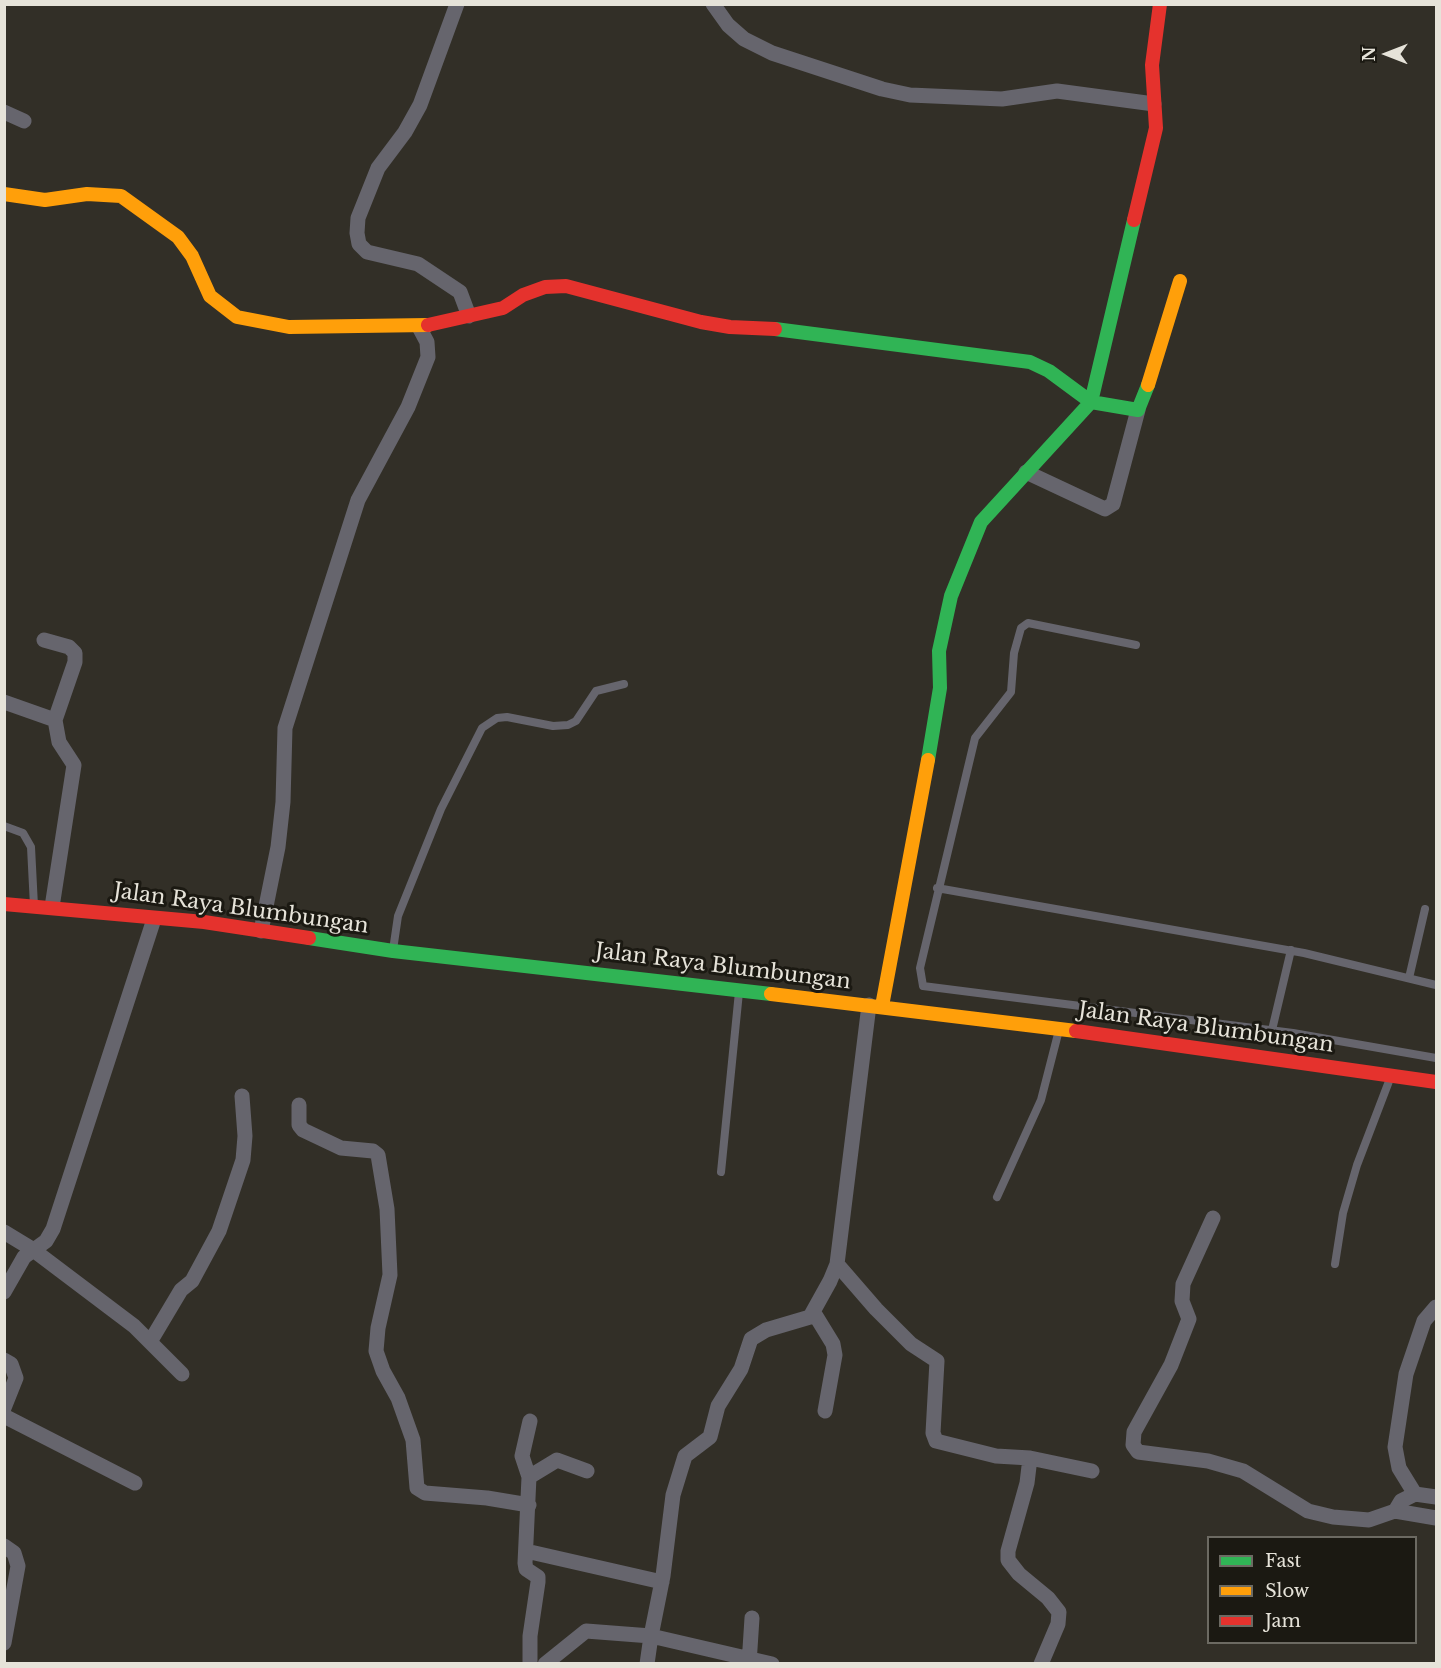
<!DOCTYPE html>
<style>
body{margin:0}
#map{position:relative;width:1441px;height:1668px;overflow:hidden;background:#322f27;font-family:"Libre Baskerville",serif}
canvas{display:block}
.frame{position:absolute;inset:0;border:6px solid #e6e3d9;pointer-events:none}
.legend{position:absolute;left:1207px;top:1536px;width:210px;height:108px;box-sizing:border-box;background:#1b1912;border:2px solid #6c6a62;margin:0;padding:8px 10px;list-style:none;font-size:18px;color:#e6e3d9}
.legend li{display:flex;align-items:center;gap:12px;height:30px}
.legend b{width:30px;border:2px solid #6c6a62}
.north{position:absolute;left:1357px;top:24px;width:60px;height:60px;-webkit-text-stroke:4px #1b1912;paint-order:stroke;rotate:270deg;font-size:16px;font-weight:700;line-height:24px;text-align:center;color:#e6e3d9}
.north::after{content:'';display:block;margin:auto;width:21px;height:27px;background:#e6e3d9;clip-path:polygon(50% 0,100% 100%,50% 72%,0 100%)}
</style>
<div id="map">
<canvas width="1441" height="1668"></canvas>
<div class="frame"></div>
<ul class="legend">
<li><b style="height:8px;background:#30b455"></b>Fast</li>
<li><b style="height:8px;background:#ff9f0a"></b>Slow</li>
<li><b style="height:8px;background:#e5322d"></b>Jam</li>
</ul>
<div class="north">N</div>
</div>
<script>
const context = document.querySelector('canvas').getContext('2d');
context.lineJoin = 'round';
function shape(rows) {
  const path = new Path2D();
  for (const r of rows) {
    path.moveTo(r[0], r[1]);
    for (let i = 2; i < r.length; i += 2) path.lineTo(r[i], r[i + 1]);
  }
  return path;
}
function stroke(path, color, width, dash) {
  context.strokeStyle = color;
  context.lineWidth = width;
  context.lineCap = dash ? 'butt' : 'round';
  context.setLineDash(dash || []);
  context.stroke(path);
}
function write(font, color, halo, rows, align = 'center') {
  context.font = font + ' "Libre Baskerville",serif';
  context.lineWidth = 6;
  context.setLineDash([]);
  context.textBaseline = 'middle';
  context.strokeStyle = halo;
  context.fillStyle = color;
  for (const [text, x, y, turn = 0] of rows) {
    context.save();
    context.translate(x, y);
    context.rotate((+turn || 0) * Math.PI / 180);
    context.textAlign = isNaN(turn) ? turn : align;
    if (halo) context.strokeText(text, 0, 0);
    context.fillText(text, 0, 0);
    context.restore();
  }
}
stroke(shape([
 [1136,645,1028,623,1021,628,1014,653,1011,692,975,738,920,968,923,986,1293,1033,1436,1058],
 [4,826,23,833,31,847,34,906],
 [937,888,1304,953,1436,985],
 [393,950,398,916,441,809,482,728,497,718,507,717,553,726,568,725,576,721,596,691,624,684],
 [1409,978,1425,909],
 [1272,1030,1291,950],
 [721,1172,739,992],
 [997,1197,1041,1100,1059,1030],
 [1335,1264,1343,1213,1357,1165,1391,1076]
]), '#66656d', 8);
stroke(shape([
 [457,4,420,105,405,132,378,168,358,218,357,233,359,244,367,252,418,264,460,292,469,316],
 [713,4,728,25,744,39,772,53,882,89,910,95,1002,99,1057,91,1154,104],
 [4,112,24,121],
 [1026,472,1105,509,1113,504,1138,410],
 [44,640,69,647,75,653,75,662,55,720],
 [4,702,55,720,59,742,74,765,52,907],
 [261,931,278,847,283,802,285,728,358,500,408,407,428,357,427,342,419,327],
 [299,1105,299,1125,303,1130,341,1148,373,1151,378,1155,387,1209,390,1275,378,1328,376,1351,383,1371,398,1398,413,1440,417,1488,425,1493,487,1498,529,1505],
 [1213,1218,1183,1284,1182,1301,1189,1319,1171,1365,1134,1432,1133,1445,1138,1452,1208,1461,1243,1471,1308,1511,1333,1517,1369,1520,1395,1511,1436,1518],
 [4,1232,32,1249,134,1326,182,1374],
 [837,1264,876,1309,911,1344,937,1361,933,1433,936,1441,996,1456,1030,1458,1092,1471],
 [4,1292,24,1257,46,1241,53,1229,154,919],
 [814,1313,833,1344,835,1355,825,1411],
 [150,1342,181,1290,192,1281,219,1231,243,1160,245,1136,242,1096],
 [4,1360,11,1364,16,1378,4,1408],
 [4,1416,135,1483],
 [530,1421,522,1456,529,1477,525,1563,526,1569,538,1577,538,1582,530,1636,530,1664],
 [1030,1458,1027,1483,1008,1551,1008,1560,1019,1574,1048,1598,1059,1612,1058,1624,1041,1664],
 [529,1477,557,1460,587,1471],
 [1415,1494,1436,1497],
 [1395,1511,1401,1501,1415,1494,1399,1468,1395,1447,1406,1374,1424,1321,1436,1307],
 [4,1546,14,1553,18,1566,4,1643],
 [526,1551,662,1582],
 [545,1664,586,1631,651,1636,663,1576,673,1495,685,1456,710,1437,718,1406,741,1369,751,1339,766,1330,810,1317,830,1281,837,1264,869,1005],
 [647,1664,651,1636,772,1664],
 [749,1664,752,1618]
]), '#66656d', 15);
stroke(shape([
 [775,329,1030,362,1049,371,1091,402,1138,410,1148,385],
 [928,760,940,688,939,651,951,596,981,522,1091,402,1134,220],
 [309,938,393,951,771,994]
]), '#30b455', 14);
stroke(shape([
 [4,194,45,200,87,194,121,196,178,237,192,256,210,296,237,317,289,327,428,325],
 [1148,385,1180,281],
 [771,994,1076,1031],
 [882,1006,928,760]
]), '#ff9f0a', 14);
stroke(shape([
 [1134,220,1156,128,1152,65,1160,4],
 [428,325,503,308,523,295,545,287,566,286,701,322,730,327,775,329],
 [4,904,204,922,309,938],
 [1076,1031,1436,1082]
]), '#e5322d', 14);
write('21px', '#e6e3d9', '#1b1912', [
 ["Jalan Raya Blumbungan",241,909,8],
 ["Jalan Raya Blumbungan",723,967,7],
 ["Jalan Raya Blumbungan",1206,1028,8]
]);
</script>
